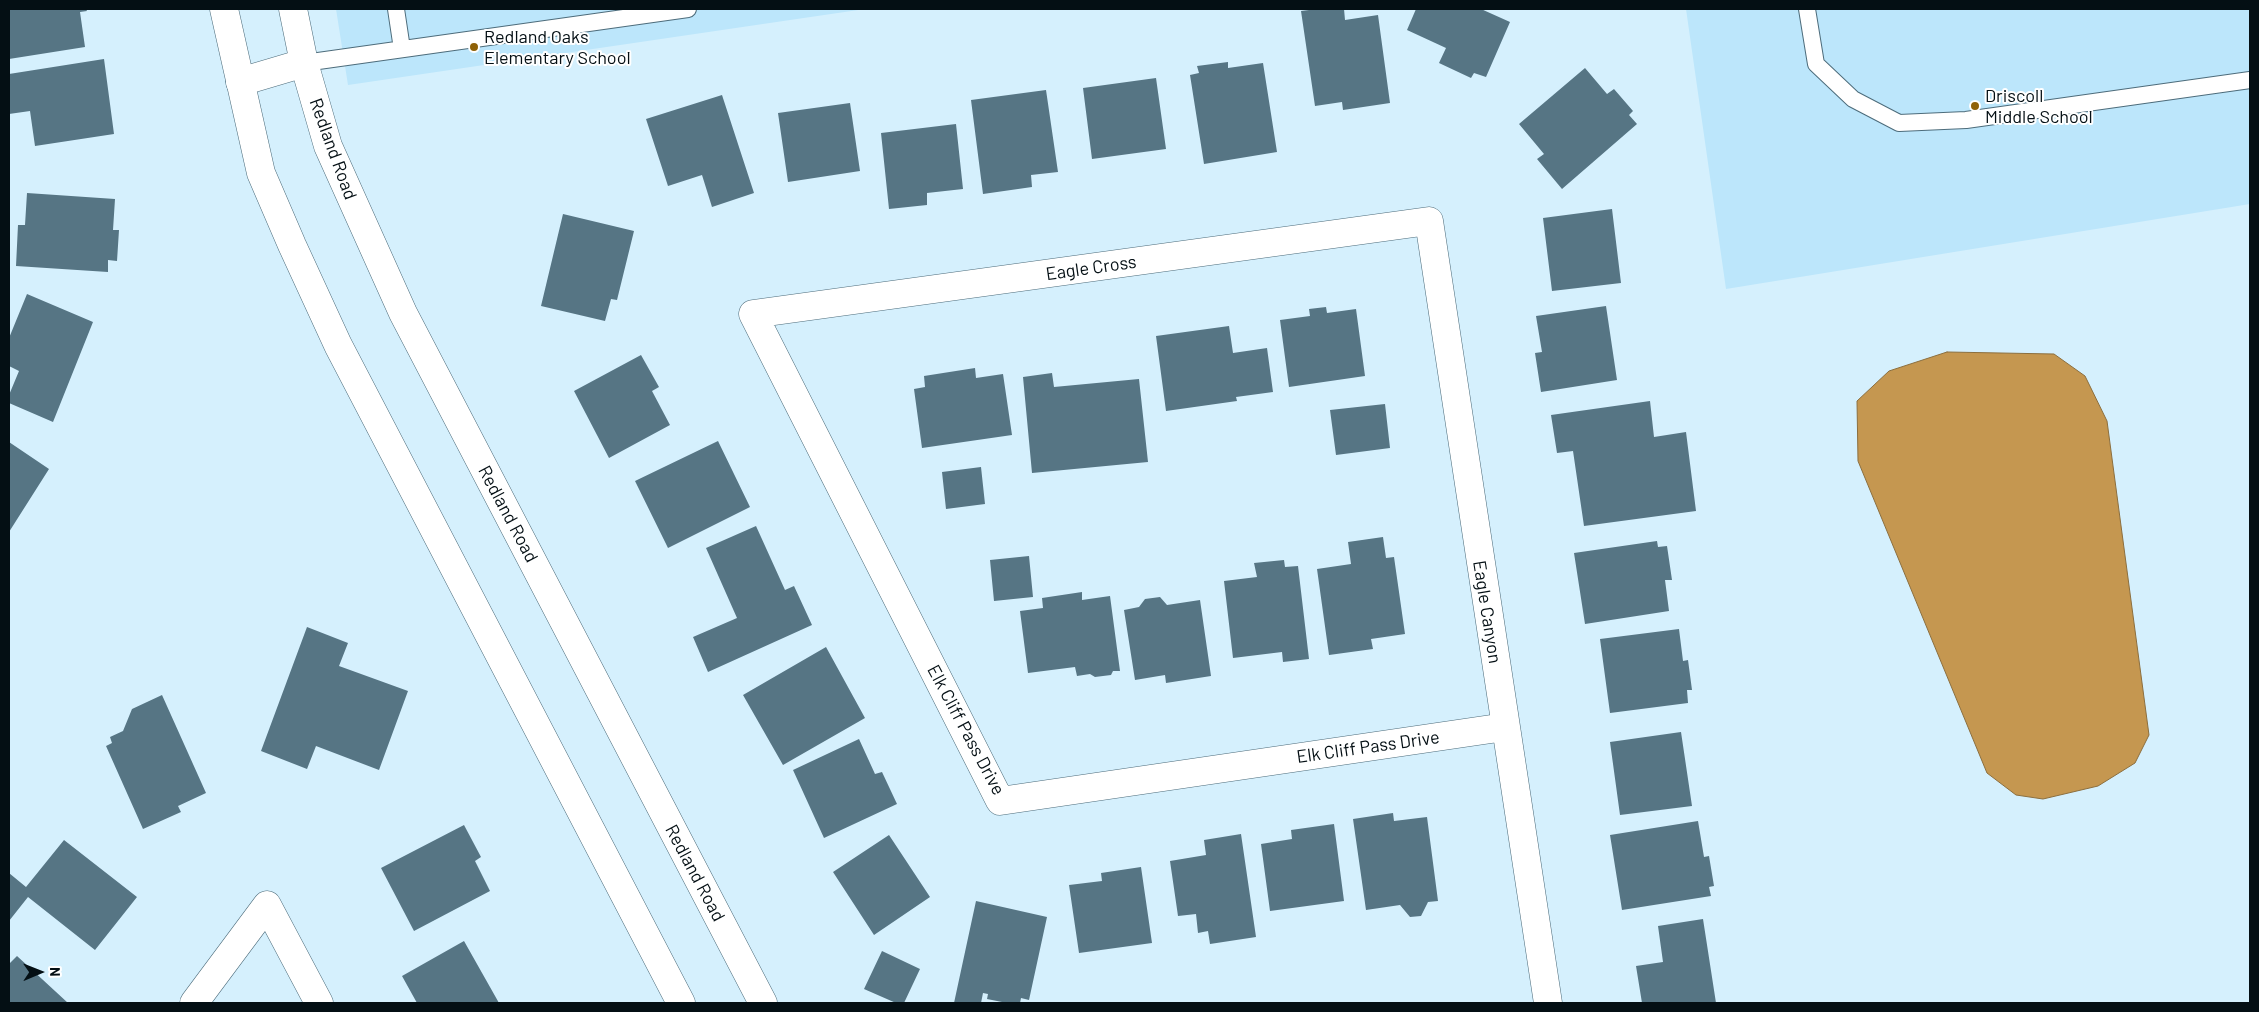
<!DOCTYPE html>
<style>
body{margin:0}
#map{position:relative;width:2259px;height:1012px;overflow:hidden;background:#d5f0fd;font-family:Barlow,sans-serif}
canvas{display:block}
.frame{position:absolute;inset:0;border:10px solid #040f14;pointer-events:none}
.north{position:absolute;left:15px;top:947px;width:50px;height:50px;-webkit-text-stroke:4px #fff;paint-order:stroke;rotate:89deg;font-size:14px;font-weight:700;line-height:20px;text-align:center;color:#040f14}
.north::after{content:'';display:block;margin:auto;width:18px;height:22px;background:#040f14;clip-path:polygon(50% 0,100% 100%,50% 72%,0 100%)}
</style>
<div id="map">
<canvas width="2259" height="1012"></canvas>
<div class="frame"></div>
<div class="north">N</div>
</div>
<script>
const context = document.querySelector('canvas').getContext('2d');
context.lineJoin = 'round';
function fillPath(path, color) {
  context.fillStyle = color;
  context.fill(path, 'evenodd');
}
function shape(rows) {
  const path = new Path2D();
  for (const r of rows) {
    path.moveTo(r[0], r[1]);
    for (let i = 2; i < r.length; i += 2) path.lineTo(r[i], r[i + 1]);
  }
  return path;
}
function stroke(path, color, width, dash) {
  context.strokeStyle = color;
  context.lineWidth = width;
  context.lineCap = dash ? 'butt' : 'round';
  context.setLineDash(dash || []);
  context.stroke(path);
}
function write(font, color, halo, rows, align = 'center') {
  context.font = font + ' Barlow,sans-serif';
  context.lineWidth = 4;
  context.setLineDash([]);
  context.textBaseline = 'middle';
  context.strokeStyle = halo;
  context.fillStyle = color;
  for (const [text, x, y, turn = 0] of rows) {
    context.save();
    context.translate(x, y);
    context.rotate((+turn || 0) * Math.PI / 180);
    context.textAlign = isNaN(turn) ? turn : align;
    if (halo) context.strokeText(text, 0, 0);
    context.fillText(text, 0, 0);
    context.restore();
  }
}
fillPath(shape([
 [336,9,865,9,348,85],
 [1686,9,2250,9,2250,204,1726,289]
]), '#bce6fb');
const water = shape([
 [1947,352,2054,354,2085,376,2107,421,2149,735,2135,763,2098,786,2043,799,2016,795,1987,773,1858,461,1857,401,1889,371,1947,352]
]);
fillPath(water, '#c59750');
stroke(water, '#8b6e3e', 1);
fillPath(shape([
 [9,9,86,9,87,11,80,12,85,47,9,59],
 [1317,9,1344,9,1345,20,1378,15,1390,103,1343,110,1342,102,1315,106,1301,11],
 [1416,9,1481,9,1510,22,1486,77,1474,73,1471,78,1439,63,1446,48,1407,30],
 [104,59,114,134,35,146,30,111,9,114,9,74],
 [1228,62,1228,68,1263,63,1277,152,1204,164,1190,75,1199,73,1197,66],
 [1585,68,1607,94,1614,89,1633,111,1629,115,1637,124,1562,189,1537,159,1544,154,1519,124],
 [1156,78,1166,149,1092,159,1083,88],
 [1046,90,1058,172,1031,175,1032,187,983,194,971,100],
 [722,95,754,193,712,207,702,175,668,186,646,119],
 [850,103,860,171,788,182,778,113],
 [956,124,963,189,927,193,927,205,889,209,881,133],
 [27,193,115,199,113,230,119,230,117,261,108,260,108,272,16,266,18,225,25,225],
 [1612,209,1621,283,1552,291,1543,218],
 [563,214,634,231,617,300,611,299,605,321,541,306],
 [27,294,93,322,53,422,9,403,9,395,19,371,9,366,9,338],
 [1606,306,1617,380,1541,392,1535,353,1542,352,1536,316],
 [1326,307,1327,313,1356,309,1365,376,1289,387,1280,320,1310,316,1309,309],
 [1229,326,1233,353,1267,348,1273,392,1236,397,1237,401,1166,411,1156,336],
 [641,355,659,387,652,391,670,425,609,458,574,391],
 [975,368,976,378,1003,374,1012,435,922,448,914,389,925,387,924,376],
 [1052,373,1054,387,1139,379,1148,462,1032,473,1023,377],
 [1650,401,1654,437,1686,432,1696,511,1584,526,1573,451,1557,453,1551,415],
 [1385,404,1390,448,1336,455,1330,410],
 [718,441,750,507,668,548,635,481],
 [9,442,49,469,9,532],
 [981,467,985,504,946,509,942,472],
 [756,526,785,590,794,586,812,625,708,672,693,637,737,618,706,548],
 [1383,537,1386,558,1394,557,1405,634,1371,639,1373,649,1329,655,1317,569,1351,564,1348,542],
 [1657,541,1658,547,1667,546,1672,580,1665,580,1669,611,1585,624,1574,553],
 [1029,556,1033,597,994,601,990,560],
 [1284,560,1285,567,1298,566,1309,659,1283,662,1282,652,1233,658,1224,581,1257,577,1254,563],
 [1082,592,1082,600,1110,596,1120,671,1113,671,1111,675,1095,677,1090,674,1077,676,1075,667,1028,673,1020,611,1043,608,1042,598],
 [1160,597,1167,605,1200,600,1211,676,1166,683,1165,675,1135,680,1124,610,1139,607,1145,599],
 [307,627,348,643,339,666,408,691,379,770,316,746,307,769,261,751],
 [1679,629,1683,661,1688,660,1692,690,1687,690,1688,703,1610,713,1600,639],
 [826,647,865,718,783,765,743,695],
 [162,695,206,793,178,806,181,812,143,829,106,746,112,743,110,737,123,731,132,709],
 [1681,732,1692,806,1620,815,1610,742],
 [859,739,875,774,882,772,897,804,824,838,793,770],
 [1393,813,1394,821,1427,817,1438,901,1428,902,1421,916,1410,917,1400,905,1366,910,1353,819],
 [1698,821,1704,857,1709,856,1714,886,1709,887,1711,896,1622,910,1610,835],
 [1334,824,1344,901,1270,911,1261,844,1292,839,1291,830],
 [464,825,481,857,475,861,490,891,414,931,381,868],
 [1241,834,1256,937,1210,944,1208,931,1198,933,1196,914,1178,916,1170,861,1206,855,1204,840],
 [889,835,930,897,874,935,833,872],
 [64,840,137,897,95,950,28,897,9,921,9,873,26,887],
 [1141,867,1152,943,1079,953,1069,885,1102,881,1101,873],
 [976,901,1047,917,1029,1000,1021,998,1020,1003,1007,1003,987,999,988,994,983,993,981,1003,954,1003],
 [1703,919,1716,1003,1642,1003,1636,966,1663,962,1658,926],
 [464,941,499,1003,417,1003,402,976],
 [882,951,920,969,904,1003,896,1003,864,989],
 [17,956,68,1003,9,1003,9,964]
]), '#567584');
const service = shape([
 [396,9,402,49],
 [1807,9,1816,64,1853,99,1899,123,1966,120,2250,80],
 [304,63,688,9]
]);
const minor = shape([
 [240,82,304,63],
 [1505,727,1000,801,753,314,1429,221,1548,1003],
 [194,1003,267,905,319,1003]
]);
const secondary = shape([
 [224,9,261,173,292,245,338,345,681,1003],
 [293,9,304,63,328,146,403,313,763,1003]
]);
stroke(service, '#4d6c7b', 18);
stroke(minor, '#4d6c7b', 29);
stroke(secondary, '#4d6c7b', 29);
stroke(service, '#fff', 16);
stroke(minor, '#fff', 28);
stroke(secondary, '#fff', 28);
for (const [x, y, r, color] of [
 [474,47,5,"#8e6107"],
 [1975,106,5,"#8e6107"]
]) {
  const dot = new Path2D();
  dot.arc(x, y, r, 0, 2 * Math.PI);
  context.fillStyle = color;
  context.fill(dot);
  stroke(dot, '#fff', 2);
}
write('18px', '#040f14', '#fff', [
 ["Redland Oaks",484,37],
 ["Elementary School",484,58],
 ["Driscoll",1985,96],
 ["Middle School",1985,117]
], 'left');
write('18px', '#040f14', '#fff', [
 ["Redland Road",333,149,70],
 ["Eagle Cross",1091,268,-8],
 ["Redland Road",508,514,62],
 ["Eagle Canyon",1487,612,81],
 ["Elk Cliff Pass Drive",966,730,62],
 ["Elk Cliff Pass Drive",1368,747,-8],
 ["Redland Road",695,873,62]
]);
</script>
